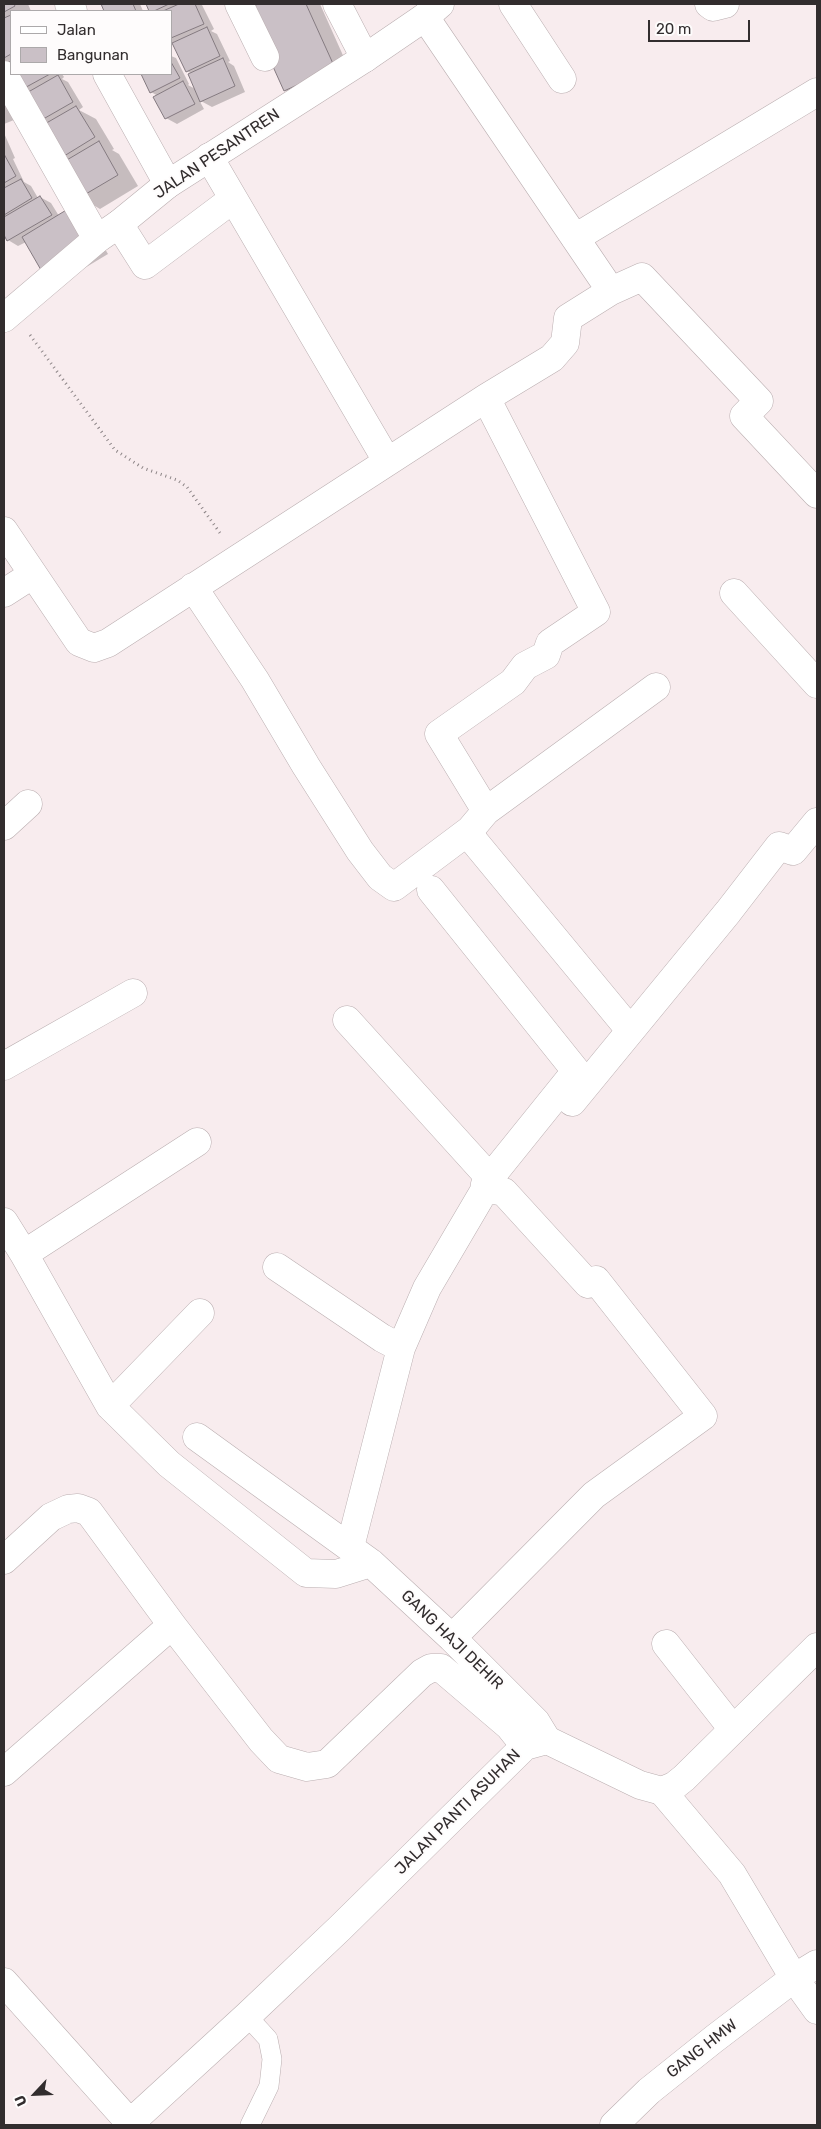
<!DOCTYPE html>
<style>
body{margin:0}
#map{position:relative;width:821px;height:2129px;overflow:hidden;background:#f8ecee;font-family:Rubik,sans-serif}
canvas{display:block}
.frame{position:absolute;inset:0;border:5px solid #322d2e;pointer-events:none}
.legend{position:absolute;left:10px;top:10px;width:162px;height:65px;box-sizing:border-box;background:#fefcfc;border:1px solid #aca9aa;margin:0;padding:6px 9px;list-style:none;font-size:15px;color:#322d2e}
.legend li{display:flex;align-items:center;gap:10px;height:25px}
.legend b{width:25px;border:1px solid #aca9aa}
.north{position:absolute;left:10px;top:2069px;width:50px;height:50px;-webkit-text-stroke:4px #fefcfc;paint-order:stroke;rotate:245deg;font-size:14px;font-weight:700;line-height:20px;text-align:center;color:#322d2e}
.north::after{content:'';display:block;margin:auto;width:18px;height:22px;background:#322d2e;clip-path:polygon(50% 0,100% 100%,50% 72%,0 100%)}
.scale{position:absolute;left:648px;top:20px;width:102px;height:22px;box-sizing:border-box;border:2px solid #322d2e;border-top:0;padding-left:6px;font-size:15px;line-height:18px;white-space:nowrap;color:#322d2e;-webkit-text-stroke:4px #fefcfc;paint-order:stroke}
</style>
<div id="map">
<canvas width="821" height="2129"></canvas>
<div class="frame"></div>
<ul class="legend">
<li><b style="height:6px;background:#fff"></b>Jalan</li>
<li><b style="height:14px;background:#cac0c6"></b>Bangunan</li>
</ul>
<div class="north">U</div>
<div class="scale">20 m</div>
</div>
<script>
const context = document.querySelector('canvas').getContext('2d');
context.lineJoin = 'round';
function fillPath(path, color) {
  context.fillStyle = color;
  context.fill(path, 'evenodd');
}
function shape(rows) {
  const path = new Path2D();
  for (const r of rows) {
    path.moveTo(r[0], r[1]);
    for (let i = 2; i < r.length; i += 2) path.lineTo(r[i], r[i + 1]);
  }
  return path;
}
function stroke(path, color, width, dash) {
  context.strokeStyle = color;
  context.lineWidth = width;
  context.lineCap = dash ? 'butt' : 'round';
  context.setLineDash(dash || []);
  context.stroke(path);
}
function write(font, color, halo, rows, align = 'center') {
  context.font = font + ' Rubik,sans-serif';
  context.lineWidth = 4;
  context.setLineDash([]);
  context.textBaseline = 'middle';
  context.strokeStyle = halo;
  context.fillStyle = color;
  for (const [text, x, y, turn = 0] of rows) {
    context.save();
    context.translate(x, y);
    context.rotate((+turn || 0) * Math.PI / 180);
    context.textAlign = isNaN(turn) ? turn : align;
    if (halo) context.strokeText(text, 0, 0);
    context.fillText(text, 0, 0);
    context.restore();
  }
}
fillPath(shape([
 [4,4,28,4,31,11,11,11,11,74,10,63,4,60],
 [102,4,140,4,143,11,106,11],
 [147,4,202,5,214,29,211,31,217,34,230,61,228,62,234,66,245,92,212,107,199,100,204,109,177,124,166,118,155,97,158,96,151,92,142,74,171,74,171,56,176,58,189,84,188,85,197,90,192,74,187,71,174,44,171,42,171,11,151,11],
 [261,4,320,4,354,80,306,102,285,90,249,9],
 [11,74,62,74,64,77,62,79,68,82,83,107,79,110,96,119,114,149,112,150,119,154,138,186,100,209,80,197],
 [4,86,29,114,4,124],
 [4,133,15,158,13,159,24,182,31,186,38,198,40,197,51,203,59,216,89,222,108,254,63,281,26,242,18,246,8,240,4,232]
]), '#0003');
const building = shape([
 [4,4,14,4,15,6,4,12,4,4],
 [101,4,133,4,136,11,104,11,101,4],
 [146,4,169,4,154,11,149,11,146,4],
 [179,4,195,4,204,24,171,38,171,11,163,11,179,4],
 [258,4,306,4,335,68,284,91,247,9,258,4],
 [11,15,11,54,4,58,4,18,11,15],
 [207,27,220,56,186,72,172,43,207,27],
 [223,58,235,86,200,102,188,74,223,58],
 [11,61,11,74,50,74,19,91,5,64,11,61],
 [171,62,180,78,150,93,141,74,171,74,171,62],
 [58,75,73,102,38,122,23,95,58,75],
 [183,81,195,104,165,119,153,97,183,81],
 [76,106,95,137,56,161,36,129,76,106],
 [99,141,118,175,79,198,60,164,99,141],
 [4,154,16,176,4,183,4,154],
 [21,179,32,198,4,215,4,188,21,179],
 [40,196,52,215,7,241,4,235,4,217,40,196],
 [68,209,88,242,41,270,22,237,68,209]
]);
fillPath(building, '#cac0c6');
stroke(building, '#847a80', 1);
const lane = shape([
 [247,2016,268,2039,272,2059,269,2086,250,2125]
]);
const street = shape([
 [69,4,73,11],
 [239,4,265,57],
 [337,4,365,58],
 [513,4,562,79],
 [709,4,713,7,725,4],
 [425,17,611,291],
 [107,74,168,184],
 [4,75,97,239],
 [209,157,387,461],
 [119,224,145,265,233,199],
 [575,238,817,92],
 [4,531,79,642,94,648,108,643,486,398,552,358,565,343,568,318,611,291,642,277,759,401,744,416,817,494],
 [193,587,255,680,306,766,360,851,380,877,394,887,470,830,486,811,656,687],
 [4,593,32,575],
 [734,593,817,684],
 [486,811,439,734,513,682,525,666,546,655,550,643,596,612,486,398],
 [4,826,28,804],
 [470,830,474,841,630,1030],
 [347,1020,490,1178],
 [4,1066,133,993],
 [572,1102,728,912,779,846,793,851,817,822],
 [4,1222,24,1254,110,1406,169,1464,306,1573,336,1574,371,1563],
 [24,1254,197,1142],
 [277,1267,382,1338,401,1348],
 [110,1406,200,1313],
 [197,1437,371,1563,452,1638,536,1722,547,1740],
 [350,1547,401,1348,427,1288,484,1191,485,1184,576,1071,431,890],
 [4,1560,51,1517,68,1509,78,1508,89,1512,172,1625,261,1740,279,1759,307,1767,327,1764,422,1673,431,1668,441,1668,509,1726,525,1746],
 [452,1638,594,1495,703,1416,596,1280,588,1284,504,1192,495,1190,484,1191],
 [666,1644,732,1728],
 [4,1772,172,1625],
 [662,1791,732,1874,794,1978,817,2010],
 [614,2125,649,2091,714,2039,794,1978,817,1964]
]);
const secondary = shape([
 [4,318,97,239,119,224,168,184,365,58,425,17,440,4],
 [4,1982,130,2123],
 [128,2125,247,2016,340,1928,525,1746,547,1740,640,1785,662,1791,674,1786,684,1778,817,1647]
]);
stroke(lane, '#baaeb0', 20);
stroke(street, '#baaeb0', 29);
stroke(secondary, '#baaeb0', 29);
stroke(shape([
 [30,335,115,450,143,468,177,480,187,487,220,533]
]), '#8d8587', 3, [1, 4]);
stroke(lane, '#fff', 19);
stroke(street, '#fff', 28);
stroke(secondary, '#fff', 28);
write('16px', '#322d2e', '#fefcfc', [
 ["JALAN PESANTREN",217,154,-34],
 ["GANG HAJI DEHIR",452,1640,44],
 ["JALAN PANTI ASUHAN",458,1812,-45],
 ["GANG HMW",702,2049,-38]
]);
</script>
